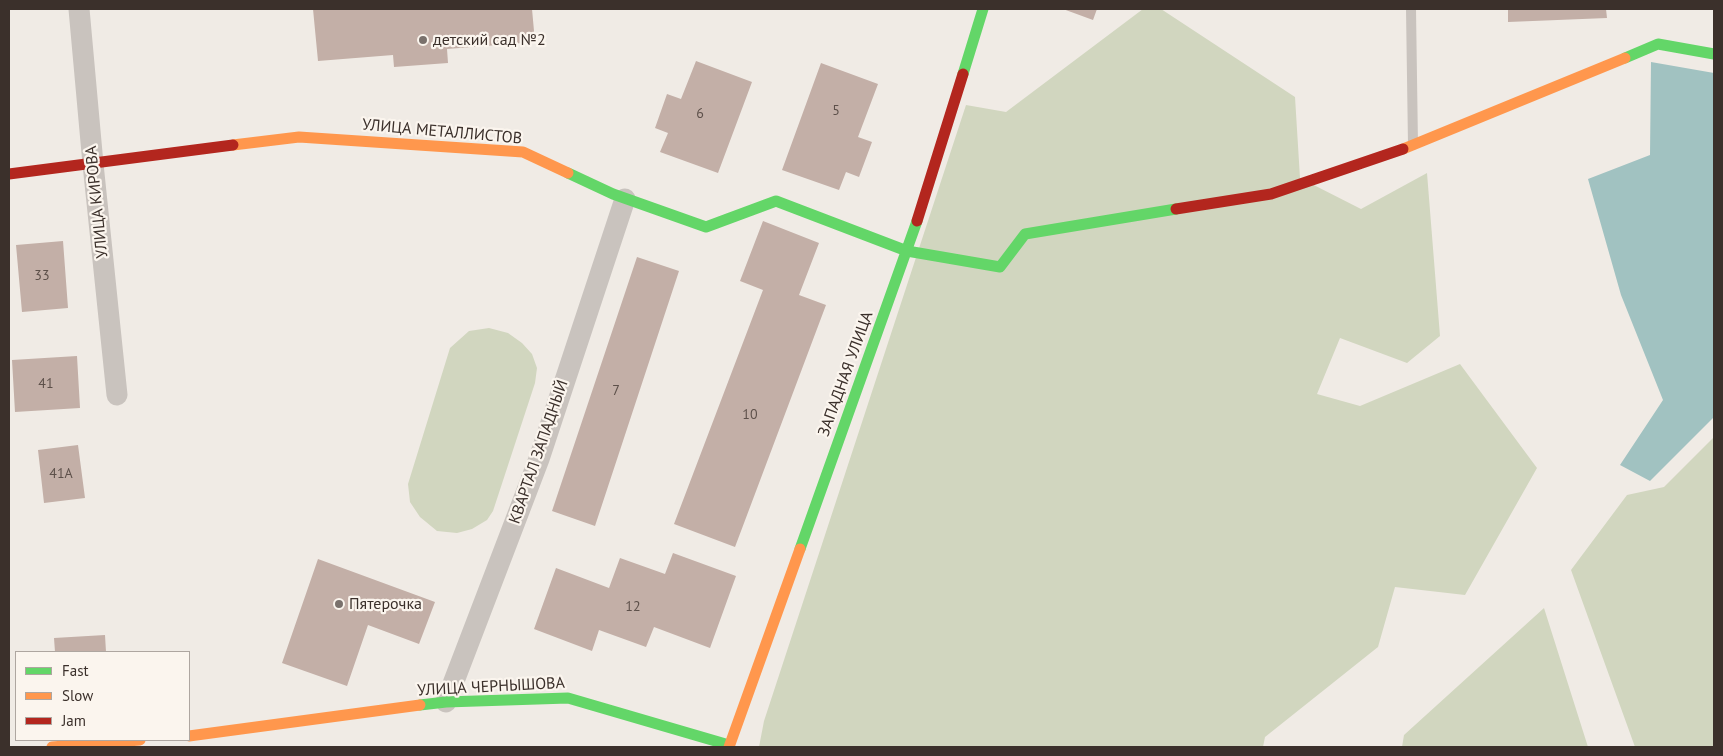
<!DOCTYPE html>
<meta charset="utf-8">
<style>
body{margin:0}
#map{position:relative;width:1723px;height:756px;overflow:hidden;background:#f0ebe5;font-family:"PT Sans",sans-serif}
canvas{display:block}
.frame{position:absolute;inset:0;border:10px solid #3b302b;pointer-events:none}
.legend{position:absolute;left:15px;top:651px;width:175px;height:90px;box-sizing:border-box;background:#fbf5ee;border:1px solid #aea6a0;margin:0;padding:6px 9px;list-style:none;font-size:15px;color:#3b302b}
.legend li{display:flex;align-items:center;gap:10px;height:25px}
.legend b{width:25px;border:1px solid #aea6a0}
</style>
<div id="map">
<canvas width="1723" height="756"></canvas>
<div class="frame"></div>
<ul class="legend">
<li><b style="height:6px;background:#63d668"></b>Fast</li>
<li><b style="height:6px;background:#ff974d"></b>Slow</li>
<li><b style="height:6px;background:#b3261e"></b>Jam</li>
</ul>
</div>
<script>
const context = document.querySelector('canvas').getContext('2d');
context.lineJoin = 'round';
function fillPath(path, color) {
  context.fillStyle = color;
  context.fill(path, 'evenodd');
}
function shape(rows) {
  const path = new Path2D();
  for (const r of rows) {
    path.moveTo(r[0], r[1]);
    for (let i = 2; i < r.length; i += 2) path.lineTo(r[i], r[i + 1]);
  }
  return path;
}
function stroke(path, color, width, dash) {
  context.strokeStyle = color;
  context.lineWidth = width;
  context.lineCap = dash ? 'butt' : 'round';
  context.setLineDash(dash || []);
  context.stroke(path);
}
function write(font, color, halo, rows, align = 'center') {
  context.font = font + ' "PT Sans",sans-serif';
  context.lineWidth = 4.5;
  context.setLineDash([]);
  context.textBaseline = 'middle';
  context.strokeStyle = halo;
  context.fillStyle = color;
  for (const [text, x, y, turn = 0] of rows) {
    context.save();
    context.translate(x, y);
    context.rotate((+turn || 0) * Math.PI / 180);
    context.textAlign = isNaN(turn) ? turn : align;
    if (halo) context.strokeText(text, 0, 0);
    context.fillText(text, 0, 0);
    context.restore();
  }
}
fillPath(shape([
 [1143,9,1161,9,1295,97,1300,178,1361,209,1427,173,1440,336,1407,363,1340,338,1317,394,1360,406,1460,364,1537,468,1465,595,1395,587,1378,647,1265,737,1263,747,759,747,764,721,966,105,1006,112],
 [489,328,508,333,522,343,532,354,537,368,535,383,493,511,487,520,472,529,457,533,437,531,420,517,410,502,408,484,450,348,469,331],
 [1714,437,1714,747,1635,747,1571,570,1627,495,1664,487],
 [1544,608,1588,747,1402,747,1404,735]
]), '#d1d6bf');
fillPath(shape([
 [1651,62,1714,73,1714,417,1650,481,1620,465,1663,400,1621,295,1588,179,1650,155]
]), '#a1c2c1');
fillPath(shape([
 [313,9,532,9,535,42,447,49,448,63,394,67,393,55,318,61],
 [1063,9,1097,9,1093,20],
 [1508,9,1606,9,1607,18,1508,22],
 [696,61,752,82,718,173,660,152,668,133,655,128,667,94,681,99],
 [821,63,878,84,858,137,872,142,859,177,846,172,839,190,782,170],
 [763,221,819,243,799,295,826,305,735,547,674,524,763,290,740,281],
 [63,241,68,308,22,312,16,245],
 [637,257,679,271,595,526,552,511],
 [77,356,80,408,15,412,12,360],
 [78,445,85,498,44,503,38,450],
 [673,553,736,576,710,648,654,627,646,647,599,630,592,651,534,629,556,568,609,588,620,558,665,574],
 [318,559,435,602,419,644,368,625,347,686,282,663],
 [105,635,106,652,55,652,54,638]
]), '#c3afa7');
stroke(shape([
 [1411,9,1413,145]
]), '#c9c3be', 10);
stroke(shape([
 [79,9,93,164,117,395],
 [446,702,539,459,625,199]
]), '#c9c3be', 21);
stroke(shape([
 [1625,58,1658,44,1714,54],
 [963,74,983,9],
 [568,173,613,194,706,227,776,201,907,251,1000,267,1025,234,1176,209],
 [800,549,917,221],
 [420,705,446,702,568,698,729,745]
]), '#63d668', 11);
stroke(shape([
 [233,145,299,137,523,152,568,173],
 [1403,149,1625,58],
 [189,736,420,705],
 [52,747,140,740],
 [729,747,800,549]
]), '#ff974d', 11);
stroke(shape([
 [9,174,233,145],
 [1176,209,1271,194,1403,149],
 [917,221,963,74]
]), '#b3261e', 11);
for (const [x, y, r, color] of [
 [423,40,5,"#7a716c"],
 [339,604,5,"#7a716c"]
]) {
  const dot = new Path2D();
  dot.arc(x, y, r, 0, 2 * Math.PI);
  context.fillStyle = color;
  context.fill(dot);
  stroke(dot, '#fbf5ee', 2);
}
write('14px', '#5d504a', null, [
 ["5",836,111],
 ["6",700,114],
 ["33",42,276],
 ["41",46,384],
 ["7",616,391],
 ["10",750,415],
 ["41А",61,474],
 ["12",633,607]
]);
write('16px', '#3b302b', '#fbf5ee', [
 ["детский сад №2",433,40],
 ["Пятерочка",349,604]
], 'left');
write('16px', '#3b302b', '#fbf5ee', [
 ["УЛИЦА МЕТАЛЛИСТОВ",442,132,5],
 ["УЛИЦА КИРОВА",97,202,-96],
 ["ЗАПАДНАЯ УЛИЦА",846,374,-70],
 ["КВАРТАЛ ЗАПАДНЫЙ",539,452,-71],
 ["УЛИЦА ЧЕРНЫШОВА",491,687,-3]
]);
</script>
